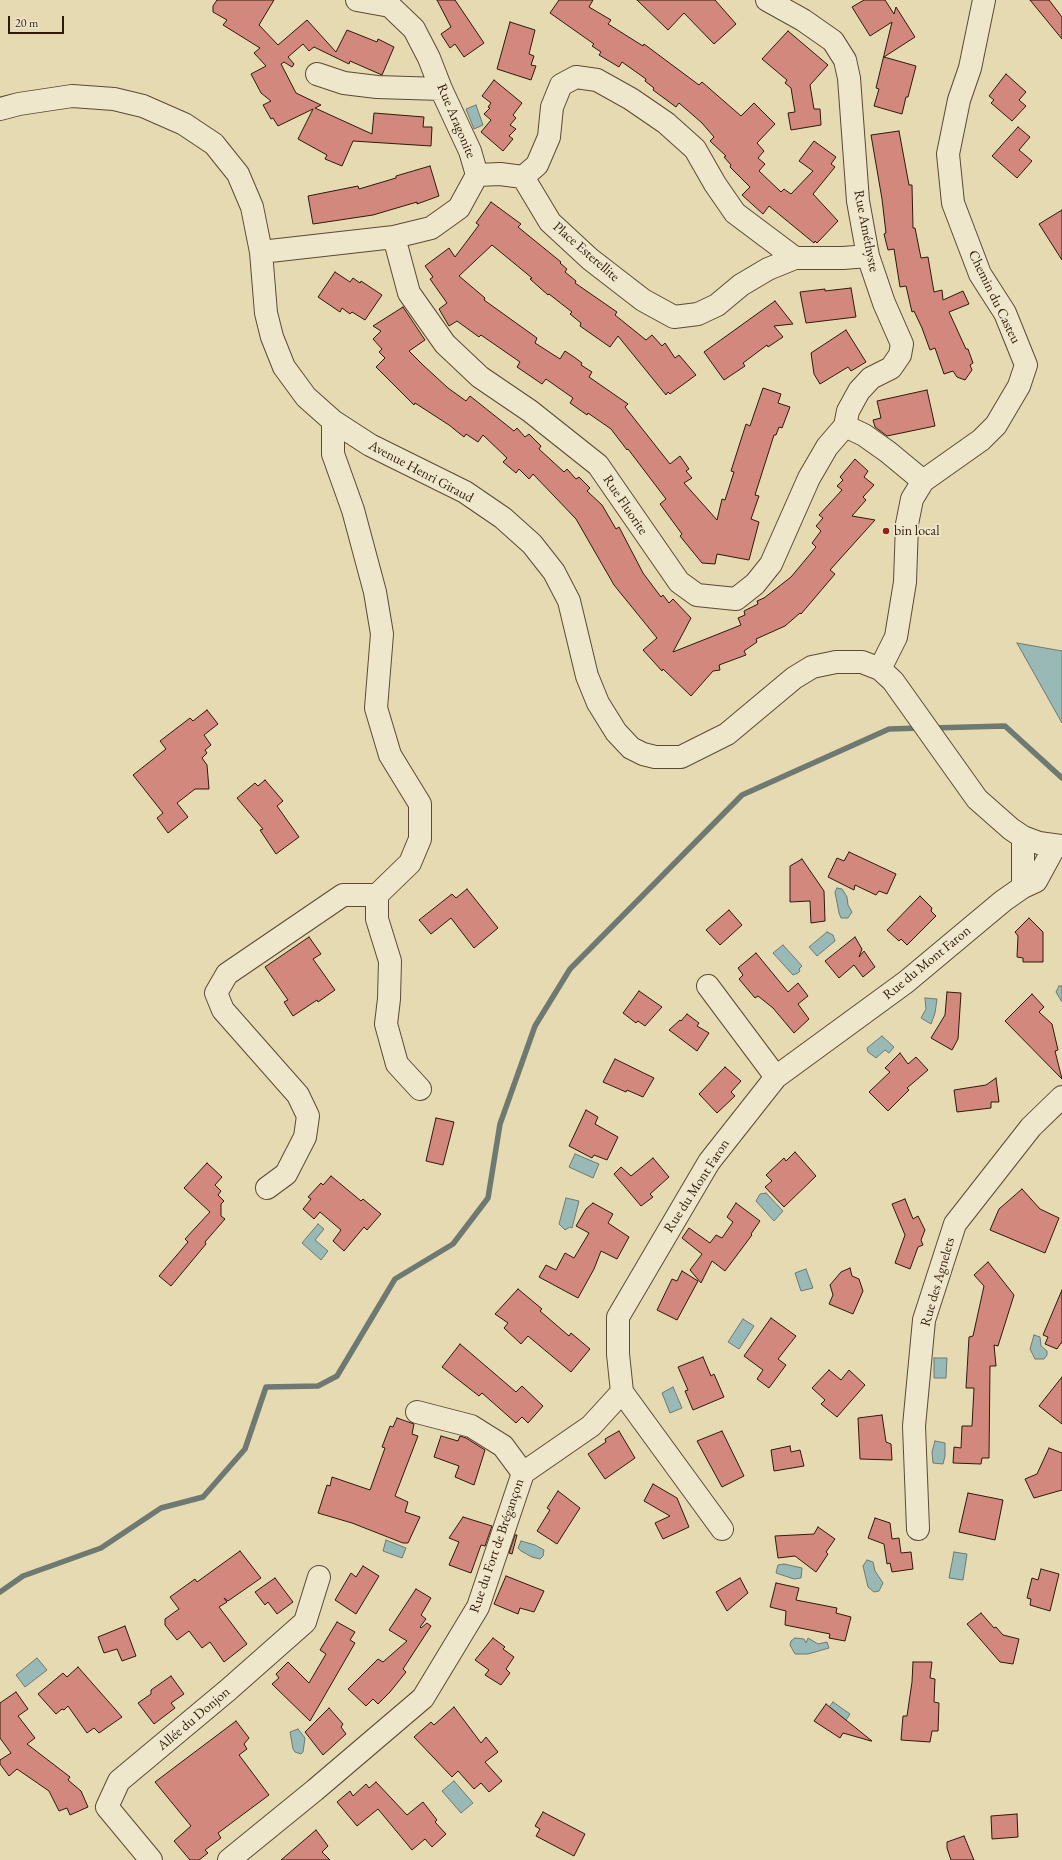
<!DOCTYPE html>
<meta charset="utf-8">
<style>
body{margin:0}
#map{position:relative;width:1062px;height:1860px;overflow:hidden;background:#e5dab1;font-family:"EB Garamond",serif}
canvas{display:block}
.scale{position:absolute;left:8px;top:16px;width:56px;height:18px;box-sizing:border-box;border:2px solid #2f1a0a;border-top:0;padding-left:5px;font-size:12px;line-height:14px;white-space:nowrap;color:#2f1a0a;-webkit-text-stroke:3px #eee7cc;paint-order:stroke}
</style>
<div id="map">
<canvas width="1062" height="1860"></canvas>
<div class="scale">20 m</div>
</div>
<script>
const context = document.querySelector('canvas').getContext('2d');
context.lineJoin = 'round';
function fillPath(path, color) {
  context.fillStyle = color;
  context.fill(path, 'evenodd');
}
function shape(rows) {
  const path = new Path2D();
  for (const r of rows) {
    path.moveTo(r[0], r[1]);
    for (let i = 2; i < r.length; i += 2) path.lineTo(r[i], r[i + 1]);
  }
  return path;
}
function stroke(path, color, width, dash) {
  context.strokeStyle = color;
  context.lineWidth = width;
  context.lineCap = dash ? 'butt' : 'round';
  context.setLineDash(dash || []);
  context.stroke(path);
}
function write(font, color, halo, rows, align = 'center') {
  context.font = font + ' "EB Garamond",serif';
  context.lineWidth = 3.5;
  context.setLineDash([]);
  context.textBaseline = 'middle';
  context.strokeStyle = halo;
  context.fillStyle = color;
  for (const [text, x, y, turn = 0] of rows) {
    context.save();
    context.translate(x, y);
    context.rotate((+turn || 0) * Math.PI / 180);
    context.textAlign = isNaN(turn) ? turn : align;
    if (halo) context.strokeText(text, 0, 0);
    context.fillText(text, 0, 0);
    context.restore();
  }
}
const water = shape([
 [476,105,483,125,474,129,466,109,476,105],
 [1017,643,1062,651,1062,723,1017,643],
 [837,888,842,889,847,897,848,905,852,912,848,918,841,918,839,913,835,892,837,888],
 [827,932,833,935,835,941,817,956,809,947,827,932],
 [783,945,802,966,799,969,800,971,798,973,793,975,773,953,783,945],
 [1059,986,1062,986,1062,1002,1056,992,1059,986],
 [925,998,937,999,935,1013,931,1024,921,1018,926,1009,925,998],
 [882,1036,894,1047,889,1053,885,1050,876,1058,868,1052,867,1048,882,1036],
 [575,1154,599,1164,593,1178,569,1167,575,1154],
 [766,1193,783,1211,774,1221,756,1201,760,1194,766,1193],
 [566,1198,579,1201,572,1228,570,1227,565,1230,559,1224,566,1198],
 [318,1224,324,1229,315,1240,328,1251,321,1260,302,1243,318,1224],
 [806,1269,813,1288,801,1291,795,1273,806,1269],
 [743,1319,754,1326,739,1349,728,1342,743,1319],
 [1034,1335,1040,1337,1041,1346,1047,1351,1047,1355,1044,1359,1035,1359,1030,1349,1034,1335],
 [934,1358,947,1358,946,1378,934,1378,934,1358],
 [673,1387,682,1408,670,1413,662,1393,673,1387],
 [935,1441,945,1443,945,1456,943,1464,933,1463,932,1452,935,1441],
 [386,1540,406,1548,402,1558,383,1551,386,1540],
 [521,1541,535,1545,544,1550,543,1556,540,1559,532,1557,521,1551,518,1548,521,1541],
 [954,1552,967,1554,963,1580,949,1578,954,1552],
 [867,1560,873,1562,875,1571,883,1583,879,1591,874,1592,868,1587,863,1566,867,1560],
 [784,1564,802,1568,801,1578,794,1579,776,1573,778,1565,784,1564],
 [795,1638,804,1639,806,1643,808,1638,818,1644,827,1642,829,1648,808,1654,795,1654,790,1645,791,1641,795,1638],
 [37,1658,47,1670,25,1687,16,1675,37,1658],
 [833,1702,850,1714,846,1720,829,1707,833,1702],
 [298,1729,305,1738,303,1752,301,1754,295,1752,293,1749,290,1732,298,1729],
 [454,1781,473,1803,461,1813,442,1791,454,1781]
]);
fillPath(water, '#98b9b5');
stroke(water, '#6e7971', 1);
stroke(shape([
 [932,728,1005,726,1062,778],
 [0,1592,23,1576,101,1548,161,1508,203,1497,245,1449,266,1387,318,1386,337,1376,395,1279,453,1244,488,1198,500,1124,535,1026,570,969,742,795,889,729,920,728]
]), '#6e7971', 5.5);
const building = shape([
 [217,0,274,0,259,25,278,45,307,20,336,52,347,30,377,42,378,39,394,47,382,75,350,61,349,64,314,47,309,51,303,44,288,57,294,64,292,67,284,62,281,64,296,93,321,105,315,108,372,134,374,113,424,117,423,127,432,127,431,146,353,141,342,166,325,159,327,155,298,139,313,109,278,126,273,118,271,119,263,105,271,101,261,93,251,74,266,66,254,53,260,48,223,25,227,20,213,12,213,6,217,0],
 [437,0,455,0,484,43,464,57,455,44,450,48,441,34,451,27,437,0],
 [559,0,593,0,589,7,611,20,608,24,643,46,644,44,699,85,702,82,741,116,754,103,775,124,757,143,764,151,758,158,765,164,759,171,781,192,784,189,791,194,813,171,799,161,814,141,836,157,831,164,835,167,813,194,838,221,817,243,815,241,814,243,769,206,763,214,742,195,750,187,730,167,731,165,724,157,726,156,710,141,714,137,702,123,679,103,676,107,653,90,654,88,645,81,646,79,622,62,619,67,599,55,601,52,592,46,594,44,550,13,559,0],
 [637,0,715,0,736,24,714,44,684,13,668,30,637,0],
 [864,0,885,0,894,14,896,7,915,37,884,57,916,66,908,97,906,97,902,114,874,106,879,89,876,88,892,22,870,36,852,7,864,0],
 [1030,0,1049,0,1062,17,1062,39,1030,0],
 [510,22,535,30,529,54,534,56,531,65,536,66,531,80,497,69,510,22],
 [788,31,828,65,810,85,814,109,820,109,821,125,791,130,788,113,795,112,791,88,785,83,787,80,762,59,788,31],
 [1006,74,1026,92,1019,100,1026,106,1012,121,991,103,994,100,989,96,1006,74],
 [494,80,522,103,513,115,516,118,510,125,516,129,509,136,513,139,503,151,481,132,491,120,484,114,490,108,488,107,491,103,482,96,494,80],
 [1018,127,1030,137,1019,150,1032,161,1017,178,992,156,1018,127],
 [899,131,909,185,912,185,913,228,915,228,921,258,928,257,934,292,942,290,943,300,963,291,969,304,949,312,966,349,968,349,973,363,970,365,972,370,965,380,957,377,953,371,944,374,935,348,930,350,922,328,914,311,912,312,906,286,900,287,894,249,888,250,884,234,886,233,882,199,871,135,899,131],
 [430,166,439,196,417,204,417,202,373,215,313,224,308,196,358,186,359,189,396,178,396,176,430,166],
 [491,202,521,224,518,227,561,262,560,263,567,269,565,272,576,281,575,283,617,312,615,315,646,340,652,335,662,346,665,343,675,358,679,355,696,375,670,394,668,392,666,395,618,336,610,347,580,326,581,323,570,314,572,312,549,294,548,295,530,279,532,278,492,245,459,276,485,298,484,300,537,338,535,343,560,359,565,351,574,357,582,363,581,365,592,372,589,377,628,404,625,407,670,464,680,456,689,469,686,471,692,478,684,483,717,520,722,499,725,500,734,472,731,471,746,424,750,426,763,388,781,394,778,403,790,407,782,428,779,427,776,435,774,435,755,495,759,496,751,519,759,522,749,560,717,554,715,564,702,563,680,536,682,534,660,504,666,499,628,449,627,450,611,429,588,413,587,415,570,403,573,398,546,379,542,384,517,367,520,362,481,335,479,337,457,321,449,326,439,309,447,303,430,279,433,277,425,266,449,248,455,257,479,225,476,223,491,202],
 [1062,210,1062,260,1039,224,1062,210],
 [335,272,350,282,353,278,360,283,361,281,382,295,365,320,352,312,350,314,342,308,340,312,318,297,335,272],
 [851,288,856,317,806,323,800,292,825,289,825,291,851,288],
 [775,301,793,324,774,326,783,337,768,347,767,345,743,363,745,366,724,380,704,352,775,301],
 [403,307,425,340,409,351,423,365,448,388,466,401,470,396,514,431,517,428,525,437,529,434,541,446,539,449,564,472,567,469,576,479,579,477,590,488,587,491,602,505,616,529,619,527,643,573,661,597,663,595,669,603,673,599,691,618,673,652,741,625,738,618,745,615,744,611,758,604,757,601,764,598,791,577,816,547,812,543,821,531,816,526,823,518,819,515,842,490,837,486,843,480,840,477,855,459,868,471,864,477,874,485,863,497,866,500,852,516,875,520,830,570,835,574,801,614,800,613,785,626,756,639,757,642,744,651,746,655,719,665,720,670,713,671,691,696,663,669,662,671,643,650,657,638,614,585,576,519,533,474,529,479,519,469,516,473,503,462,507,458,483,435,478,442,466,434,464,437,449,425,415,403,414,405,376,367,385,358,379,352,382,349,373,339,381,331,373,326,403,307],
 [846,330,866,362,851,371,848,367,820,384,814,374,811,353,846,330],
 [927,390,935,426,887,436,875,427,873,420,881,418,877,401,927,390],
 [207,710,218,724,204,735,211,745,205,750,207,753,202,758,207,765,209,789,195,789,177,803,188,817,168,833,157,818,163,813,133,775,166,749,160,741,190,718,193,721,207,710],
 [265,780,283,801,277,806,299,837,276,854,260,830,263,829,237,798,255,783,258,786,265,780],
 [849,852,896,874,887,894,879,891,876,895,855,885,854,890,828,877,837,858,844,861,849,852],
 [802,859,824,891,825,921,811,923,810,901,790,902,790,866,802,859],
 [467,889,498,928,474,948,451,918,431,934,419,920,452,894,456,898,467,889],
 [920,896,932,908,931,911,936,916,907,945,901,939,899,941,887,930,920,896],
 [729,910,742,925,720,945,706,930,729,910],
 [1029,918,1043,932,1043,962,1023,962,1023,958,1017,957,1018,936,1015,932,1029,918],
 [309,937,321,954,313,959,335,990,318,1002,317,1000,293,1016,284,1002,288,1000,265,967,309,937],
 [855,937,862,949,859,957,864,951,875,967,863,977,854,965,839,978,825,961,855,937],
 [756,953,788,992,798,983,808,996,798,1004,809,1019,794,1033,773,1008,758,996,755,998,739,979,743,975,738,968,756,953],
 [639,991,662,1007,645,1026,638,1021,636,1023,623,1013,639,991],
 [947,992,961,993,958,1039,952,1050,931,1038,945,1015,947,992],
 [1032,994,1044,1007,1039,1012,1052,1024,1058,1050,1055,1051,1062,1079,1005,1021,1032,994],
 [687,1014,699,1023,697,1026,709,1033,697,1051,669,1030,680,1020,681,1021,687,1014],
 [900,1053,908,1064,916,1057,928,1070,907,1088,909,1090,888,1111,869,1092,890,1072,885,1068,900,1053],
 [615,1059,654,1078,643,1097,627,1090,626,1092,603,1082,615,1059],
 [725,1067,741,1081,731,1092,735,1096,717,1113,699,1094,725,1067],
 [996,1078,999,1102,991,1102,991,1108,957,1112,954,1090,986,1085,996,1078],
 [586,1110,598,1117,595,1124,618,1137,607,1160,594,1155,592,1158,569,1146,586,1110],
 [436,1118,454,1122,443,1165,426,1161,436,1118],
 [795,1152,816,1176,784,1207,765,1187,772,1181,766,1175,784,1158,786,1161,795,1152],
 [653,1158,669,1177,650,1194,653,1197,641,1206,614,1174,621,1167,631,1176,653,1158],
 [207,1163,222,1177,215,1185,221,1191,218,1195,224,1201,221,1204,221,1216,225,1219,205,1242,206,1244,171,1286,159,1276,188,1242,185,1239,210,1212,184,1188,207,1163],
 [331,1176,361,1201,363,1199,381,1214,367,1230,364,1227,344,1251,333,1241,341,1230,320,1212,314,1219,303,1209,311,1199,308,1197,321,1183,323,1185,331,1176],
 [1022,1189,1040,1209,1059,1218,1045,1253,990,1230,999,1209,1022,1189],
 [905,1199,913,1219,918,1216,925,1230,921,1240,923,1245,918,1247,910,1269,895,1263,905,1235,892,1204,905,1199],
 [593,1203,613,1214,608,1223,629,1237,617,1259,601,1251,594,1269,578,1298,539,1277,546,1265,556,1270,565,1253,574,1258,589,1233,576,1226,586,1209,593,1203],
 [736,1203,760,1221,751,1234,752,1235,725,1271,712,1261,701,1283,690,1270,702,1254,682,1238,689,1228,710,1243,716,1235,722,1238,733,1222,727,1217,736,1203],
 [988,1262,1014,1295,998,1346,994,1345,996,1366,990,1366,989,1458,982,1458,981,1464,953,1463,954,1447,961,1448,962,1426,972,1426,974,1388,966,1388,969,1337,973,1336,984,1286,974,1275,988,1262],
 [850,1268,852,1276,859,1279,863,1291,853,1314,829,1304,833,1295,830,1285,841,1272,850,1268],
 [682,1271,698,1281,677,1320,657,1310,672,1279,677,1281,682,1271],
 [518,1289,542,1309,540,1311,569,1336,571,1333,590,1349,571,1372,528,1336,521,1344,504,1328,508,1323,495,1314,518,1289],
 [1062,1290,1062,1343,1061,1343,1057,1349,1045,1344,1048,1337,1043,1335,1062,1290],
 [771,1318,796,1336,778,1359,786,1365,769,1388,757,1379,763,1370,744,1356,771,1318],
 [460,1344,516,1392,522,1386,543,1406,528,1423,522,1417,516,1423,482,1393,479,1396,442,1367,460,1344],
 [703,1357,711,1376,714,1374,724,1397,693,1410,685,1391,688,1390,678,1367,703,1357],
 [829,1370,841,1380,849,1370,865,1385,837,1417,821,1404,825,1400,812,1388,829,1370],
 [1062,1377,1062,1424,1039,1406,1062,1377],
 [882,1415,886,1442,891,1444,892,1460,860,1459,858,1418,882,1415],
 [397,1418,414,1424,412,1434,418,1436,395,1496,408,1502,405,1512,420,1517,408,1543,403,1543,352,1523,318,1513,327,1485,330,1486,332,1477,370,1490,385,1448,382,1447,390,1426,393,1427,397,1418],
 [619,1431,635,1458,605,1479,588,1454,606,1442,605,1439,619,1431],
 [722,1431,744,1476,722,1487,697,1441,722,1431],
 [441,1436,458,1441,460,1436,466,1438,485,1450,474,1485,455,1477,459,1466,434,1457,441,1436],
 [790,1446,791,1452,800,1450,804,1466,774,1471,771,1450,790,1446],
 [1049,1448,1062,1453,1062,1490,1034,1498,1025,1479,1037,1474,1049,1448],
 [653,1484,677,1498,689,1527,663,1539,655,1523,670,1516,644,1501,653,1484],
 [558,1491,580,1508,557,1544,537,1531,550,1510,547,1508,558,1491],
 [968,1493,1003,1500,995,1540,959,1532,968,1493],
 [463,1517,492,1526,485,1546,481,1545,471,1573,449,1565,459,1542,449,1538,463,1517],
 [875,1518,890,1523,892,1539,899,1538,901,1553,911,1552,913,1569,892,1572,890,1563,887,1564,884,1544,868,1538,875,1518],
 [818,1527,835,1539,826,1552,828,1554,816,1572,795,1556,778,1558,775,1536,814,1534,818,1527],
 [515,1535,517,1535,512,1554,509,1553,515,1535],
 [240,1551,261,1578,228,1601,224,1598,227,1602,219,1607,247,1644,224,1662,210,1642,202,1648,189,1631,177,1640,165,1625,165,1619,179,1609,170,1597,195,1579,197,1582,240,1551],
 [363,1566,379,1576,356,1614,335,1600,351,1573,356,1577,363,1566],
 [1041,1569,1059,1574,1050,1611,1030,1605,1031,1599,1027,1598,1032,1578,1038,1580,1041,1569],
 [506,1576,544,1591,534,1612,520,1608,518,1614,494,1604,506,1576],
 [275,1578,293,1602,277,1614,268,1602,265,1605,255,1592,275,1578],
 [740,1578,748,1593,727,1611,716,1592,740,1578],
 [776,1583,799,1588,796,1600,837,1608,836,1613,851,1617,845,1641,829,1638,830,1634,785,1625,786,1611,770,1607,776,1583],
 [416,1589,431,1598,421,1615,426,1619,420,1627,421,1628,427,1623,431,1626,403,1669,406,1672,390,1692,378,1704,373,1699,366,1706,348,1689,378,1659,383,1662,407,1641,389,1630,416,1589],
 [981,1613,994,1628,996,1627,1003,1635,1019,1639,1013,1664,1000,1662,967,1624,981,1613],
 [337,1622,355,1632,350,1640,355,1643,310,1721,272,1684,279,1678,276,1674,288,1662,309,1683,326,1654,320,1650,337,1622],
 [125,1626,136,1656,122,1661,117,1649,104,1653,98,1637,125,1626],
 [493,1638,505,1647,503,1649,514,1657,506,1669,510,1673,501,1685,485,1675,489,1670,475,1660,493,1638],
 [913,1662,932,1662,930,1678,935,1679,934,1702,939,1703,938,1731,932,1731,930,1742,901,1740,903,1716,907,1716,912,1682,913,1662],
 [78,1667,122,1717,99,1733,94,1728,87,1733,68,1706,64,1710,62,1709,56,1714,38,1694,63,1673,67,1677,78,1667],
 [171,1676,184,1694,171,1703,175,1708,154,1724,138,1703,151,1694,151,1690,171,1676],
 [16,1692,28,1709,18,1716,35,1738,27,1744,70,1777,68,1780,81,1791,88,1807,70,1815,67,1808,59,1811,49,1791,17,1769,9,1776,0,1764,0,1760,11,1753,0,1738,0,1703,16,1692],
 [826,1704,872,1741,871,1741,843,1733,840,1738,814,1721,826,1704],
 [454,1707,481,1743,486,1737,498,1752,485,1762,502,1781,489,1792,481,1783,474,1789,458,1771,452,1777,414,1737,431,1722,434,1725,454,1707],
 [329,1708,343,1724,341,1727,346,1734,323,1755,305,1732,329,1708],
 [236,1721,249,1738,244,1744,247,1749,239,1755,269,1795,218,1833,221,1838,205,1850,208,1853,199,1860,190,1860,174,1841,191,1826,155,1782,236,1721],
 [376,1782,407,1815,423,1802,437,1820,435,1822,446,1834,432,1847,425,1839,412,1850,378,1809,357,1826,337,1802,350,1791,353,1796,366,1784,369,1788,376,1782],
 [543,1812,585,1834,574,1856,536,1836,540,1829,535,1826,543,1812],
 [1017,1814,1018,1837,992,1839,991,1816,1017,1814],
 [316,1830,328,1846,322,1852,330,1860,281,1860,316,1830],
 [964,1836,974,1860,951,1860,947,1848,947,1842,964,1836]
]);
fillPath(building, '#d2887d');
stroke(building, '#2f1a0a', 1);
const minor = shape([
 [357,0,390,6],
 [767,0,803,20,833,41,845,60,849,78,858,201,868,256,884,303,902,344,900,355,891,368,871,378,859,391,848,411,845,426],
 [317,74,344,83,377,87,441,89],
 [0,109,19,104,72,96,114,99,143,106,184,124,214,144,238,174,252,207,261,252,266,313,272,337,284,367,306,397,333,421,370,445,465,492,503,518,532,544,554,572,569,601,587,676,598,703,616,732,631,748,643,754,655,757,681,757,727,734,794,678,812,667,836,662,862,662,880,669,893,681,977,799,1011,829,1023,837,1039,843,1062,846],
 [477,175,500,174,523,177],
 [394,237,409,293,445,344,480,377,530,411,598,465,679,582,697,595,736,599,755,584,771,564,809,478,827,447,845,426],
 [261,252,394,237,431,228,459,208,477,175,470,151,441,89,429,58,414,29,390,6],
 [795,258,735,213,715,184,695,149,666,123,631,99,597,80,576,77,561,85,552,107,549,137,537,165,523,177,550,222,590,259,643,300,674,317,698,314,717,305,741,285,768,269,795,258,843,258,868,256],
 [845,426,864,435,888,452,923,481],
 [880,669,896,637,905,582,907,524,912,499,923,481,981,440,996,425,1019,386,1026,365,1005,313,980,274,953,203,948,154,959,100,970,68,984,0],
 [1023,887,1023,837],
 [377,895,377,919,390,961,389,999,386,1024,397,1064,420,1089],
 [708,986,776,1077],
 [267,1188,286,1174,305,1137,308,1116,298,1095,223,1010,216,993,227,974,343,895,377,895,410,863,420,839,420,804,390,755,376,708,382,634,375,592,353,510,333,454,333,421],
 [417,1412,471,1426,503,1446,523,1473],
 [722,1529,622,1392,618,1354,618,1317,709,1162,776,1077,906,982,1003,901,1023,887,1036,881,1055,846],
 [918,1529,914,1426,924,1320,955,1224,1031,1127,1062,1097],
 [151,1860,107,1807,119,1781,228,1690,305,1622,319,1577],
 [229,1860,315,1790,423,1698,478,1607,523,1473,591,1426,622,1392]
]);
stroke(minor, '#5c4a34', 24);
stroke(minor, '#eee7cc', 22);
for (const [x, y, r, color] of [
 [886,531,4,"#8f2418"]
]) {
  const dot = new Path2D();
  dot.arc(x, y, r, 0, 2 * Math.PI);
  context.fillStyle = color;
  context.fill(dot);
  stroke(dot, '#eee7cc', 1.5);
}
write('14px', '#2f1a0a', '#eee7cc', [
 ["Rue Aragonite",456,121,67],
 ["Rue Améthyste",866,231,79],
 ["Place Esterellite",586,252,41],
 ["Chemin du Casteu",994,297,64],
 ["Avenue Henri Giraud",421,472,28],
 ["Rue Fluorite",625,505,56],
 ["Rue du Mont Faron",927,963,-39],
 ["Rue du Mont Faron",697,1186,-57],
 ["Rue des Agnelets",938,1282,-74],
 ["Rue du Fort de Brégançon",497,1546,-71],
 ["Allée du Donjon",194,1719,-40]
]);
write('14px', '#2f1a0a', '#eee7cc', [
 ["bin local",894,531]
], 'left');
</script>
